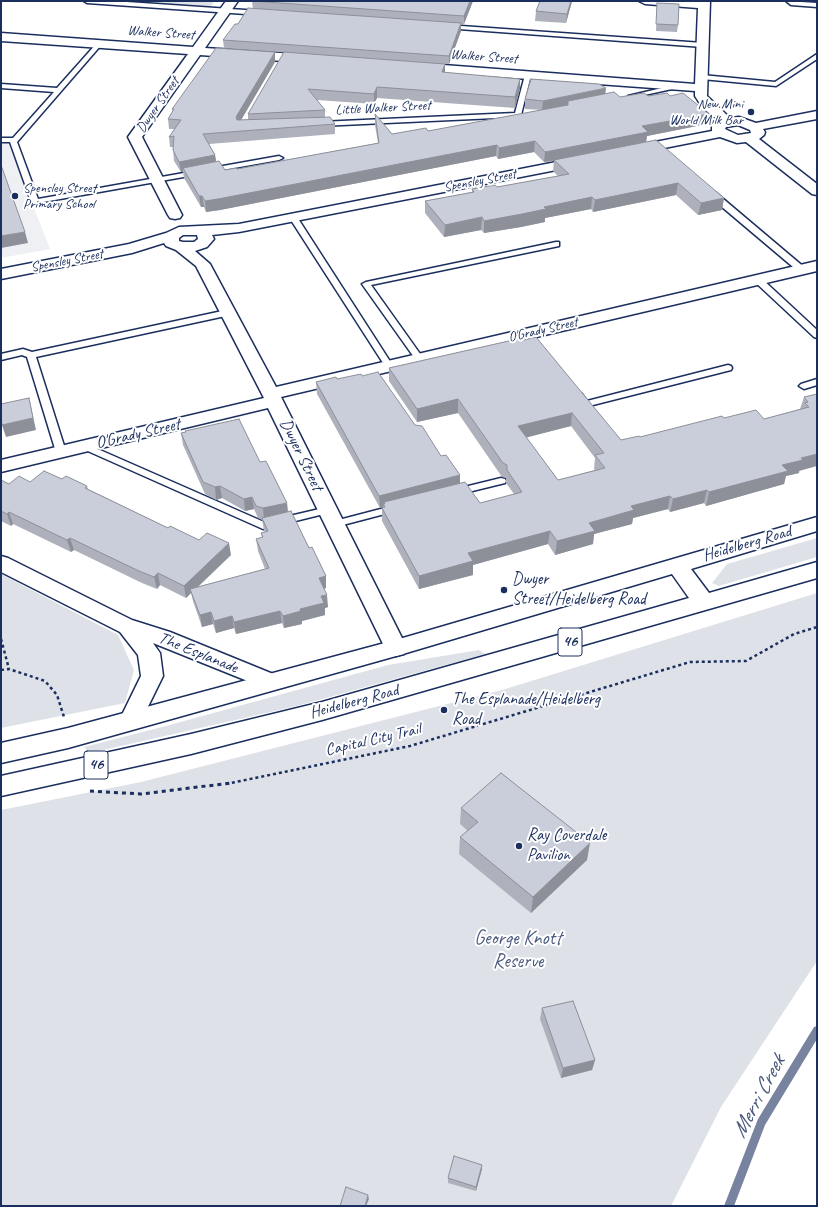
<!DOCTYPE html>
<style>
body{margin:0}
#map{position:relative;width:818px;height:1207px;overflow:hidden;background:#fff;font-family:Caveat,sans-serif}
canvas{display:block}
.frame{position:absolute;inset:0;border:2px solid #1b2f5e;pointer-events:none}
</style>
<div id="map">
<canvas width="818" height="1207"></canvas>
<div class="frame"></div>
</div>
<script>
const context = document.querySelector('canvas').getContext('2d');
context.lineJoin = 'round';
function fillPath(path, color) {
  context.fillStyle = color;
  context.fill(path, 'evenodd');
}
function shape(rows) {
  const path = new Path2D();
  for (const r of rows) {
    path.moveTo(r[0], r[1]);
    for (let i = 2; i < r.length; i += 2) path.lineTo(r[i], r[i + 1]);
  }
  return path;
}
function stroke(path, color, width, dash) {
  context.strokeStyle = color;
  context.lineWidth = width;
  context.lineCap = dash ? 'butt' : 'round';
  context.setLineDash(dash || []);
  context.stroke(path);
}
function write(font, color, halo, rows, align = 'center') {
  context.font = font + ' Caveat,sans-serif';
  context.lineWidth = 4;
  context.setLineDash([]);
  context.textBaseline = 'middle';
  context.strokeStyle = halo;
  context.fillStyle = color;
  for (const [text, x, y, turn = 0] of rows) {
    context.save();
    context.translate(x, y);
    context.rotate((+turn || 0) * Math.PI / 180);
    context.textAlign = isNaN(turn) ? turn : align;
    if (halo) context.strokeText(text, 0, 0);
    context.fillText(text, 0, 0);
    context.restore();
  }
}
fillPath(shape([
 [1,142,8,142,50,249,1,258]
]), '#eff0f4');
fillPath(shape([
 [119,1,215,1,210,7],
 [817,538,817,557,719,586,712,583,727,564],
 [1,574,118,635,134,670,125,703,1,728],
 [817,593,817,961,721,1107,671,1206,1,1206,1,810,141,782,502,690],
 [479,650,485,654,297,706,90,753,84,747,166,726,388,665]
]), '#dee1e7');
fillPath(shape([
 [817,1026,817,1039,765,1125,734,1206,724,1206,758,1119,814,1027,817,1026]
]), '#77839f');
const service = shape([
 [84,1,112,1,260,11,263,13,260,15,87,3,84,1],
 [786,1,817,3,817,7,791,5,786,1],
 [447,25,703,43,706,45,703,47,445,28,445,26,447,25],
 [97,43,102,44,17,142,38,199,279,156,283,158,279,160,32,204,10,142,1,142,1,138,13,138,54,92,1,88,1,84,57,88,97,43],
 [817,54,817,59,776,86,702,79,699,77,702,75,775,82,817,54],
 [528,73,531,75,521,115,518,117,320,126,317,124,320,122,515,113,525,75,528,73],
 [679,84,682,86,681,87,631,98,628,96,679,84],
 [709,192,715,192,805,268,805,272,799,272,709,196,709,192],
 [290,215,293,215,297,217,393,366,392,368,389,369,385,366,289,217,290,215],
 [556,242,559,242,559,246,371,285,423,358,419,361,416,360,362,284,366,282,556,242],
 [755,278,761,278,817,330,817,338,814,337,755,282,754,280,755,278],
 [227,310,231,313,230,315,36,357,66,452,61,455,56,452,27,357,22,355,1,360,1,354,23,349,32,352,227,310],
 [728,365,731,366,732,368,731,370,585,407,582,406,574,396,579,393,582,394,587,401,728,365],
 [817,379,817,385,804,389,799,386,801,384,817,379],
 [84,443,264,522,328,507,333,510,332,512,263,529,81,448,79,446,81,444,84,443],
 [501,478,505,479,506,481,505,483,456,495,451,492,452,490,501,478],
 [396,505,401,508,400,510,335,527,330,524,331,522,396,505]
]);
const minor = shape([
 [226,1,238,1,205,48,310,55,314,56,316,59,314,62,310,63,200,55,142,137,182,215,180,218,175,219,170,218,168,215,128,137,188,54,1,41,1,33,193,47,226,1],
 [639,1,710,1,707,96,730,118,739,117,756,123,817,111,817,119,763,129,765,132,764,135,759,139,817,184,817,195,812,194,746,142,737,143,720,137,634,154,629,153,627,150,629,147,712,131,712,125,717,120,702,107,695,96,695,91,417,71,413,70,411,67,413,64,417,63,695,84,698,8,645,4,639,1],
 [738,125,750,130,751,133,738,135,725,129,726,127,738,125],
 [582,157,587,158,589,161,587,164,239,232,212,235,214,239,207,247,195,251,210,264,276,387,817,261,817,271,281,397,407,648,404,654,396,656,388,654,385,648,268,408,1,472,1,460,264,398,196,266,176,250,166,246,164,243,132,253,1,279,1,269,129,244,166,233,179,227,239,224,582,157],
 [183,235,197,235,198,239,194,242,183,242,179,241,179,238,183,235],
 [1,556,8,558,132,620,170,632,278,676,281,682,278,688,270,690,153,643,160,653,163,676,138,727,130,730,122,727,119,721,141,676,138,655,120,632,1,572,1,556]
]);
const primary = shape([
 [817,517,817,531,691,569,709,593,817,562,817,578,322,720,191,754,1,796,1,776,191,734,322,702,689,598,672,574,396,656,68,748,1,763,1,743,68,728,396,640,817,517]
]);
stroke(service, '#1b2f5e', 3);
stroke(minor, '#1b2f5e', 3);
stroke(primary, '#1b2f5e', 3);
stroke(shape([
 [1,639,9,669],
 [1,670,9,669,45,681,57,695,64,717],
 [226,784,410,746,690,662,746,661,794,634,817,627]
]), '#1b2f5e', 2.5, [3, 3]);
stroke(shape([
 [90,791,141,794,231,783]
]), '#1b2f5e', 3, [4, 4]);
fillPath(service, '#fff');
fillPath(minor, '#fff');
fillPath(primary, '#fff');
fillPath(shape([
 [252,1,473,1,464,24,461,24,461,31,449,64,445,64,445,73,520,79,520,89,515,108,377,98,374,104,317,100,325,110,325,117,335,124,335,134,209,144,215,155,216,162,225,170,237,169,378,143,375,125,375,114,392,134,428,131,568,105,542,110,525,109,525,99,605,94,620,97,648,96,707,124,647,136,646,142,724,198,722,210,698,215,676,195,593,212,591,209,545,218,545,222,521,227,484,233,481,230,444,237,425,213,425,201,472,192,472,189,497,187,558,176,553,171,554,161,544,162,534,152,498,159,496,156,220,210,206,212,204,207,201,207,184,178,183,172,181,172,174,161,173,150,173,147,170,147,169,137,174,129,169,129,168,119,173,112,172,109,275,62,241,120,248,120,248,114,320,55,224,48,223,40,238,24,253,9],
 [540,1,572,1,571,5,566,23,535,21,536,11],
 [657,3,678,25,677,32,656,31],
 [522,338,621,440,640,437,724,418,764,419,800,409,804,397,817,394,799,473,786,476,784,484,706,506,704,503,670,512,668,509,633,518,632,524,594,534,593,544,555,555,548,544,473,565,473,575,419,589,382,521,382,508,383,507,380,508,317,394,316,382,362,376,415,425,441,456,460,483,480,503,514,494,506,483,506,478,502,477,458,413,417,422,389,381,389,368],
 [571,426,595,458,594,469,595,470,558,480,526,437],
 [181,433,260,462,287,503,288,512,326,576,326,588,324,589,328,607,325,608,325,615,302,621,302,624,284,628,282,623,236,634,234,628,216,633,213,624,202,627,193,601,191,593,186,598,160,585,157,589,142,583,74,550,71,552,13,524,11,526,1,521,1,480,9,484,62,479,87,486,88,489,168,528,231,555,198,587,265,569,258,551,256,539,262,538,261,533,265,532,264,530,262,520,258,518,254,509,245,511,222,498,216,500,205,494,183,445],
 [461,808,587,860,531,913,459,854,460,837,468,831,460,824],
 [542,1008,595,1060,592,1070,561,1078,540,1019],
 [482,1169,476,1191,448,1183,448,1178]
]), '#aeb1bb');
fillPath(shape([
 [470,1,473,1,464,24,464,16],
 [571,1,572,1,571,5,566,23,567,14],
 [461,23,461,31,449,64,449,56],
 [275,52,275,62,237,127,236,117],
 [445,64,445,74,442,72],
 [520,79,520,89,515,108,515,97],
 [377,87,377,98,374,104,374,94],
 [606,88,605,97,568,101,568,105,542,110,543,101],
 [709,114,707,124,647,136,646,142,554,160,554,161,544,162,545,152,642,126],
 [535,141,534,152,498,159,499,148],
 [497,145,496,156,220,210,206,212,205,201],
 [215,155,217,166,183,168,183,172,181,172,179,162],
 [678,183,676,195,593,212,595,200],
 [199,196,202,196,204,207,201,207],
 [592,197,591,209,545,218,545,222,521,227,484,233,484,221,544,207],
 [724,198,722,210,698,215,701,203],
 [482,217,481,230,444,237,445,225],
 [25,232,28,243,1,248,1,236],
 [29,398,36,430,6,437,2,425],
 [458,399,458,413,417,422,417,409],
 [572,413,571,426,517,440,518,426],
 [817,454,817,466,799,471,799,473,786,476,784,484,706,506,709,492,801,458],
 [460,475,460,487,385,504,384,502,384,506,383,504,383,507,380,508,379,496],
 [220,486,222,498,216,500,215,487],
 [707,490,704,503,670,512,673,499],
 [670,496,668,509,633,518,632,524,594,534,593,544,555,555,557,541,589,523,631,506],
 [252,497,254,509,245,511,244,499],
 [287,503,288,515,264,520,263,508],
 [9,512,13,524,11,526,7,514],
 [550,531,548,544,473,565,473,575,419,589,419,576,468,553],
 [70,538,74,550,71,552,67,540],
 [229,543,231,555,192,592,190,589,191,593,186,598,184,586],
 [158,573,160,585,157,589,154,577],
 [326,576,326,588,320,590,319,578],
 [327,595,328,607,325,608,325,615,302,621,302,624,284,628,283,616,300,609,321,596],
 [280,611,282,623,236,634,234,622],
 [211,612,213,624,202,627,200,615],
 [232,616,234,628,216,633,214,621],
 [590,843,587,860,531,913,533,897],
 [595,1060,592,1070,561,1078,563,1068],
 [482,1165,482,1169,476,1191,476,1187],
 [368,1195,369,1199,366,1206,365,1206]
]), '#8d9099');
const building = shape([
 [252,1,470,1,464,16,252,1],
 [540,1,571,1,567,14,536,11,540,1],
 [657,3,679,4,678,25,656,24,657,3],
 [248,8,461,23,449,56,223,40,235,24,238,24,248,8],
 [216,48,275,52,236,117,237,120,330,117,335,124,203,134,215,155,179,162,173,150,174,136,169,137,181,120,168,119,174,109,172,109,216,48],
 [284,52,445,64,442,72,520,79,515,97,377,87,374,94,308,89,325,110,248,114,284,52],
 [531,79,599,84,606,88,543,101,525,99,531,79],
 [614,92,620,97,644,93,648,96,667,93,670,96,683,93,709,114,642,126,648,132,545,152,535,141,499,148,497,145,218,199,205,201,202,196,199,196,183,168,219,161,225,170,236,168,237,169,379,143,375,114,392,134,426,128,428,131,568,105,568,101,614,92],
 [656,140,724,198,701,203,678,183,595,200,592,197,544,207,546,209,522,214,484,221,482,217,445,225,425,201,474,192,472,189,495,185,497,187,569,174,554,160,656,140],
 [1,165,25,232,1,236,1,165],
 [536,337,621,440,639,436,640,437,722,416,724,418,756,410,764,419,809,407,805,403,808,402,804,397,817,394,817,454,801,458,803,460,782,465,788,471,709,492,707,490,673,499,670,496,631,506,634,510,589,523,595,531,557,541,550,531,468,553,473,561,419,576,382,508,385,507,383,504,385,504,384,502,465,482,480,503,522,492,507,470,507,465,503,463,458,399,417,409,389,368,522,338,524,340,536,337],
 [572,413,604,453,595,455,605,468,558,480,518,426,572,413],
 [378,372,415,425,422,426,441,456,446,455,460,475,379,496,316,382,336,377,337,379,361,374,362,376,378,372],
 [29,398,33,418,2,425,1,420,1,404,29,398],
 [239,419,260,462,266,461,287,503,263,508,256,506,252,497,244,499,220,486,215,487,203,482,181,433,186,432,185,431,239,419],
 [44,471,62,479,66,476,87,486,85,488,168,528,170,526,199,540,207,533,229,543,184,586,158,573,154,577,139,571,70,538,67,540,9,512,7,514,1,511,1,480,9,484,19,476,30,482,44,471],
 [291,511,309,548,312,547,326,576,319,578,327,595,321,596,324,603,300,609,301,611,283,616,280,611,234,622,232,616,214,621,211,612,200,615,190,589,269,568,256,539,263,537,261,533,268,531,262,518,291,511],
 [501,773,590,843,533,897,460,837,478,822,461,808,501,773],
 [573,1001,595,1060,563,1068,542,1008,573,1001],
 [454,1156,482,1165,476,1187,448,1178,454,1156],
 [346,1187,368,1195,365,1206,340,1206,346,1187]
]);
fillPath(building, '#caceda');
stroke(building, '#8d9099', 1);
for (const [x, y, r, color] of [
 [751,112,4,"#1b2f5e"],
 [15,196,4,"#1b2f5e"],
 [504,590,4,"#1b2f5e"],
 [444,710,4,"#1b2f5e"],
 [519,846,4,"#1b2f5e"]
]) {
  const dot = new Path2D();
  dot.arc(x, y, r, 0, 2 * Math.PI);
  context.fillStyle = color;
  context.fill(dot);
  stroke(dot, '#fff', 1.5);
}
write('14px', '#1b2f5e', '#fff', [
 ["Walker Street",161,33,4],
 ["Walker Street",484,57,4],
 ["Dwyer Street",158,105,-55],
 ["Little Walker Street",383,108,-3],
 ["Spensley Street",480,181,-11],
 ["Spensley Street",67,261,-11],
 ["O'Grady Street",543,330,-13]
]);
write('14px', '#1b2f5e', '#fff', [
 ["New Mini",743,104],
 ["World Milk Bar",743,120],
 ["Spensley Street",23,188,"left"],
 ["Primary School",23,204,"left"]
], 'right');
for (const [x, y, w] of [
 [570,642,24],
 [96,765,24]
]) {
  const box = new Path2D();
  box.roundRect(x - w / 2, y - 14, w, 28, 3);
  context.fillStyle = '#fff';
  context.fill(box);
  stroke(box, '#1b2f5e', 1);
}
write('bold 16px', '#1b2f5e', null, [
 ["46",570,642],
 ["46",96,765]
]);
write('17px', '#1b2f5e', '#fff', [
 ["O'Grady Street",138,434,-13],
 ["Dwyer Street",301,455,64],
 ["Heidelberg Road",747,544,-16],
 ["The Esplanade",198,653,22],
 ["Heidelberg Road",354,702,-15],
 ["Capital City Trail",373,740,-13]
]);
write('17px', '#1b2f5e', '#fff', [
 ["Dwyer",512,580],
 ["Street/Heidelberg Road",512,600],
 ["The Esplanade/Heidelberg",452,700],
 ["Road",452,720],
 ["Ray Coverdale",527,836],
 ["Pavilion",527,856]
], 'left');
write('20px', '#4c5c80', '#fff', [
 ["George Knott",518,939],
 ["Reserve",518,962]
]);
write('italic 22px', '#49597e', '#fff', [
 ["Merri Creek",759,1097,-62]
]);
</script>
